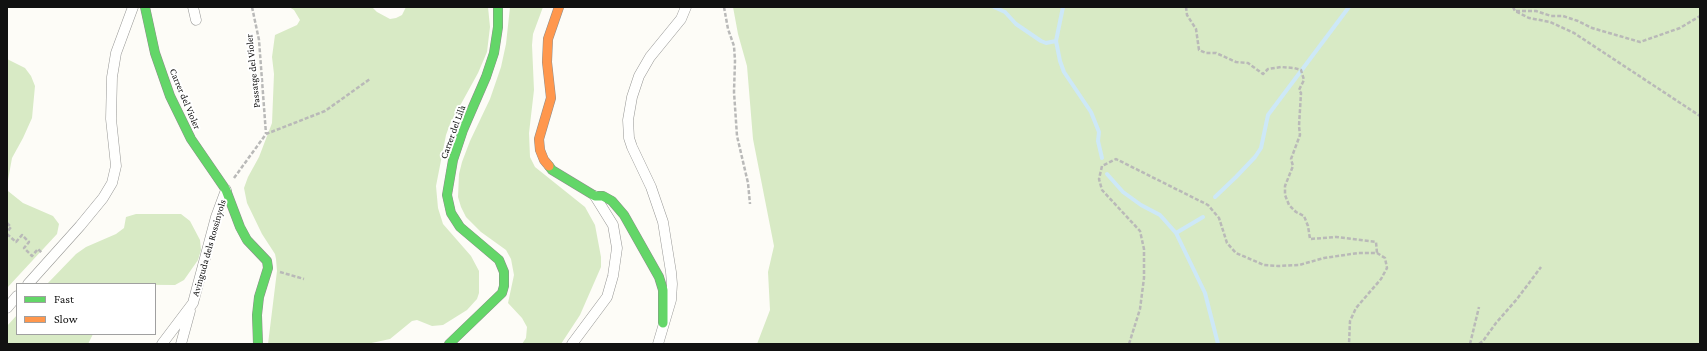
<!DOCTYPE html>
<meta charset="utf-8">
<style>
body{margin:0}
#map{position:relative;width:1707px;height:351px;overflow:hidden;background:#fdfcf7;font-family:"Crimson Pro",serif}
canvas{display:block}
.frame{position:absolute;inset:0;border:8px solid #111;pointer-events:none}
.legend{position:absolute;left:16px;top:283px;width:140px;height:52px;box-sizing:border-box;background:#fff;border:1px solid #a0a0a0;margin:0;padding:5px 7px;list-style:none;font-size:12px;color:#111}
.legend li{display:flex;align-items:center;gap:8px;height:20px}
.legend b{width:20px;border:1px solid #a0a0a0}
</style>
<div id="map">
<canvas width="1707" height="351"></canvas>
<div class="frame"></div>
<ul class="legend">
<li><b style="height:5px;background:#63d668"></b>Fast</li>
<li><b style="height:5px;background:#ff974d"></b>Slow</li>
</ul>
</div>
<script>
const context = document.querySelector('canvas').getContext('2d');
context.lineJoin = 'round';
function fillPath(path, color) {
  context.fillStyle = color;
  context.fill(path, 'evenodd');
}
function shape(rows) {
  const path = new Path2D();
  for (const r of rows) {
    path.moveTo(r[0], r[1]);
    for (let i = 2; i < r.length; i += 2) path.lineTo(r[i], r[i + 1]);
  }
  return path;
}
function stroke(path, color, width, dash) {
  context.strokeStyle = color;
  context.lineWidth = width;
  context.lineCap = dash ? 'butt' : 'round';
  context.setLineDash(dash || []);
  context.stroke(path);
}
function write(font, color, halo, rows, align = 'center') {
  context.font = font + ' "Crimson Pro",serif';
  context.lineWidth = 4;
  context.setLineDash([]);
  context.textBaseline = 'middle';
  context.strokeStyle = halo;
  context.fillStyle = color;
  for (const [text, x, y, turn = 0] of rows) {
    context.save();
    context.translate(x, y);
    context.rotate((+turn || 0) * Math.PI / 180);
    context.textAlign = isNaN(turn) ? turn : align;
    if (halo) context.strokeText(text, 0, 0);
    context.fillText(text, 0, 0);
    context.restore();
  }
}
fillPath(shape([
 [289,7,372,7,377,12,390,19,396,18,402,15,406,7,488,7,490,27,487,52,478,73,450,124,446,135,436,186,438,208,443,224,471,256,479,271,479,293,477,299,467,310,443,325,432,326,417,320,412,321,390,339,367,344,268,344,277,271,276,259,275,254,262,234,247,203,244,188,248,177,259,157,272,123,274,74,272,57,275,35,297,25,300,20,294,10],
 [510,7,543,7,533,34,532,45,534,90,529,133,530,157,535,167,585,207,595,225,601,257,601,267,580,315,561,344,522,344,526,338,527,327,522,318,508,303,514,275,511,259,506,250,481,232,466,217,461,207,458,197,459,174,462,162,470,141,490,99,501,67,506,44],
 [733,7,1700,7,1700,344,757,344,770,310,768,272,774,246,753,139,747,66,738,34],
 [7,59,25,68,31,76,35,86,32,118,23,138,12,158,8,180,8,191,23,203,53,216,59,224,57,234,7,288],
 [136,214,181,214,190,221,200,240,201,250,198,260,184,280,175,285,47,284,76,254,86,247,116,234,124,228,126,217],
 [17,315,17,334,93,334,88,344,7,344,7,326]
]), '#d8eac5');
stroke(shape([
 [994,7,1005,12,1016,24,1041,41,1046,43,1056,41],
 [1063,7,1056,41,1060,61,1064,72,1091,112,1099,132,1098,141,1102,158],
 [1107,174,1123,192,1141,205,1160,215,1176,233,1205,293,1218,344],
 [1215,197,1236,177,1255,157,1261,148,1268,115,1349,7],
 [1176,233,1203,217]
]), '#cde8f7', 4);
const street = shape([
 [193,7,196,20],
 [28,284,80,226,103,198,112,183,116,166,111,119,112,77,116,53,133,7],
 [7,308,17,296],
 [162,344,193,303,216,217,226,190],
 [181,344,190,311],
 [572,344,607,297,613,276,617,248,613,225,595,196],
 [658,344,671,300,672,284,671,272,663,222,651,187,632,147,629,138,628,120,632,97,639,76,650,57,681,19,686,7]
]);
const fast = shape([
 [145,7,155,53,170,96,191,139,226,190,240,227,247,240,267,261,268,268,259,297,257,315,258,344],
 [549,166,552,170,595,196,603,196,612,201,624,215,659,277,663,290,663,323],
 [449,344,502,293,504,286,504,272,499,260,460,227,451,213,447,195,453,160,463,130,486,77,494,53,498,27,498,7]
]);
const slow = shape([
 [549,166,544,160,540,150,539,139,551,98,547,62,548,39,559,7]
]);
stroke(street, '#979795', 11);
stroke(fast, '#8e8d8b', 10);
stroke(slow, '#8e8d8b', 10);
stroke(shape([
 [252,7,259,40,266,134],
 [724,7,728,29,734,46,735,61,734,92,737,136,748,183,750,204],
 [1186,7,1187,15,1196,29,1199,50,1206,53,1216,53,1236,62,1248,63,1263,74,1268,69,1281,67,1294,68,1301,70,1304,80,1299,90,1301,93,1299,126,1300,135,1291,159,1293,166,1285,186,1285,195,1289,205,1296,212,1304,216,1308,226,1310,239,1336,237,1376,242,1377,253],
 [1513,7,1515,11,1529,18,1550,22,1574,33,1700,116],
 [1516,11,1536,11,1551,16,1563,16,1578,21,1592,28,1640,42,1680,28,1700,16],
 [234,178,266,134,325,111,370,79],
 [7,223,11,227,7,232],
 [7,234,16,242,22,235,29,242,24,248,32,256,38,249,42,253],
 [280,272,304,279],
 [1129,344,1140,309,1144,278,1144,249,1140,231,1102,190,1099,179,1102,166,1116,159,1208,205,1219,218,1227,243,1236,253,1264,265,1278,266,1299,265,1324,258,1358,253,1377,253,1385,258,1387,268,1381,279,1356,308,1350,321,1349,344],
 [1470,344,1479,307],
 [1479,344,1483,341,1496,323,1517,299,1541,267]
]), '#b9b9b8', 2.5, [4, 2]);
stroke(street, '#fffffe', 10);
stroke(fast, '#63d668', 9);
stroke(slow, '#ff974d', 9);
write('10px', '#111', '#fff', [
 ["Passatge del Violer",253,71,-96],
 ["Carrer del Violer",185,99,67],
 ["Carrer del Lilà",453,132,-70],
 ["Avinguda dels Rossinyols",209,248,-74]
]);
</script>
